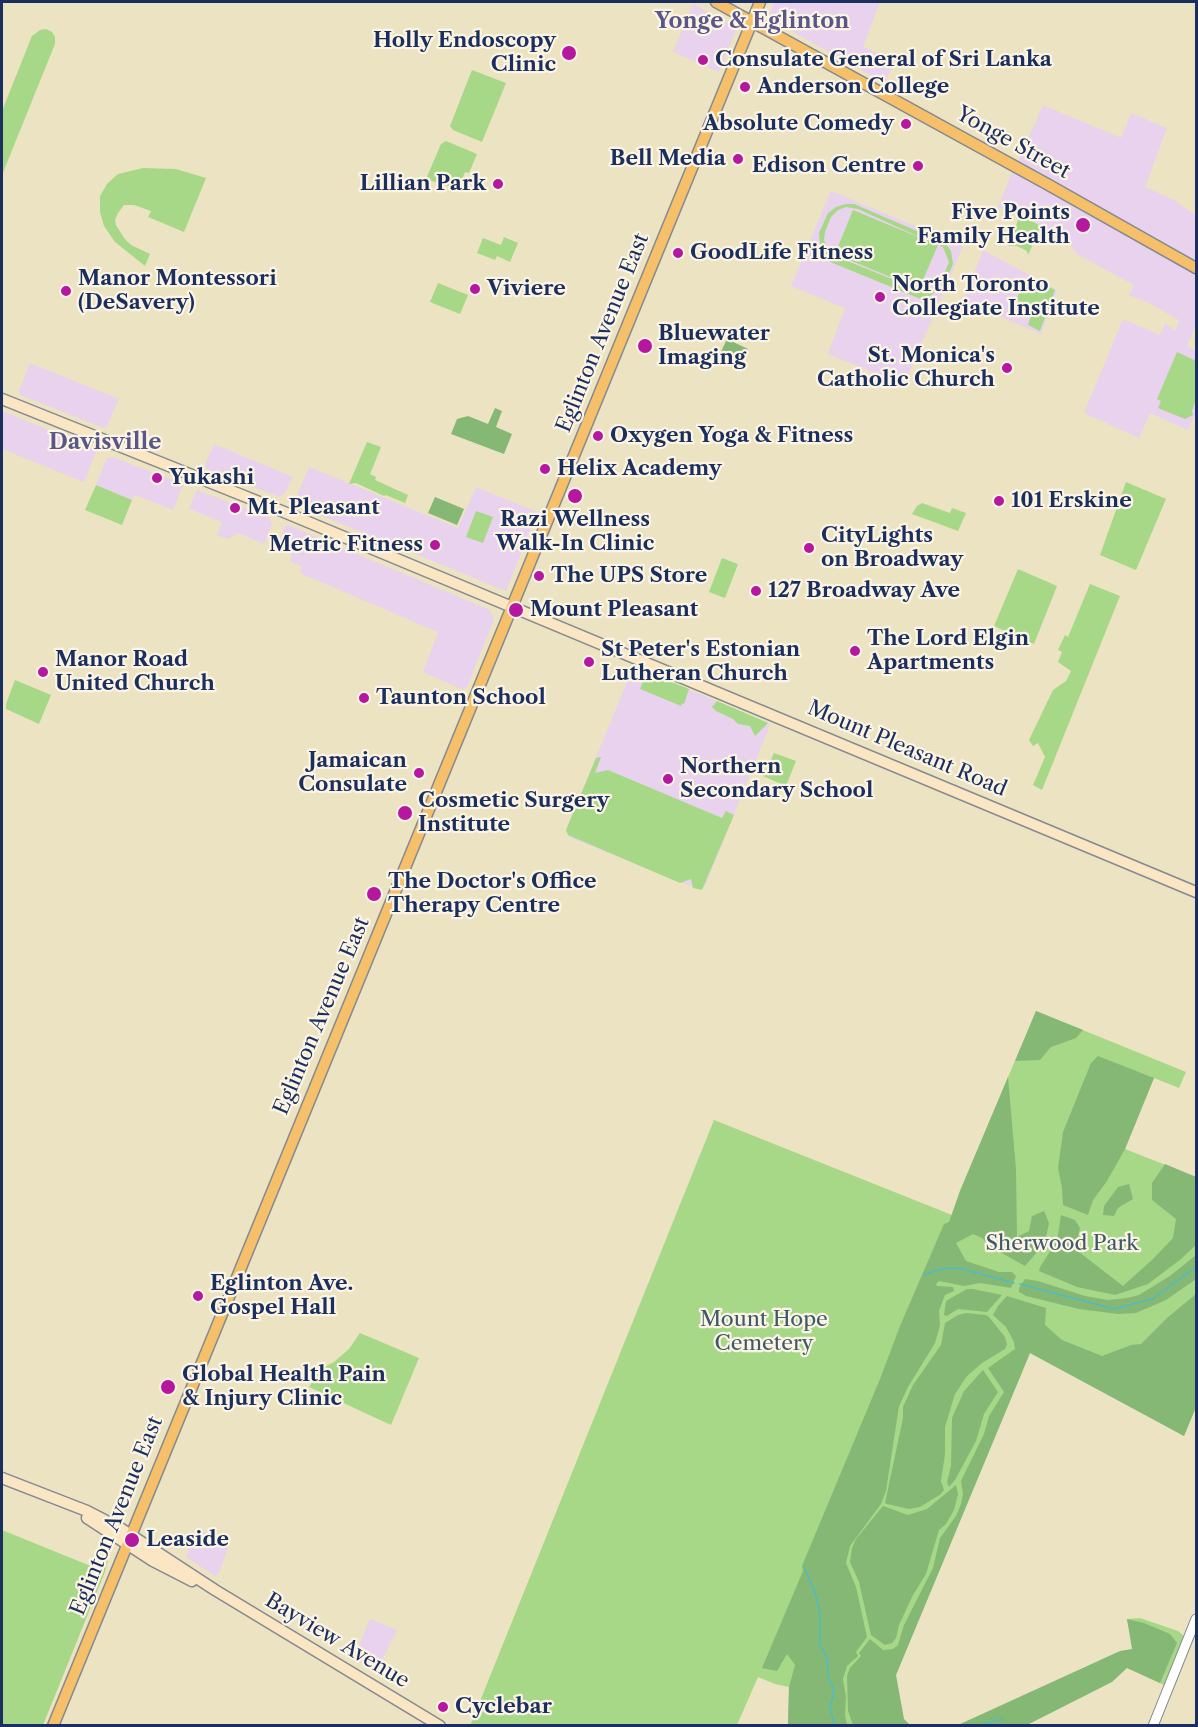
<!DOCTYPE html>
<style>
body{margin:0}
#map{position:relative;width:1198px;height:1727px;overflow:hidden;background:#ebe3c2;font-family:"Libre Caslon Text",serif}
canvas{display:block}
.frame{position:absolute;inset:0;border:3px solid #1b2f5e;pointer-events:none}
</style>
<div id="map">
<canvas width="1198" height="1727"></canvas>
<div class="frame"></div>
</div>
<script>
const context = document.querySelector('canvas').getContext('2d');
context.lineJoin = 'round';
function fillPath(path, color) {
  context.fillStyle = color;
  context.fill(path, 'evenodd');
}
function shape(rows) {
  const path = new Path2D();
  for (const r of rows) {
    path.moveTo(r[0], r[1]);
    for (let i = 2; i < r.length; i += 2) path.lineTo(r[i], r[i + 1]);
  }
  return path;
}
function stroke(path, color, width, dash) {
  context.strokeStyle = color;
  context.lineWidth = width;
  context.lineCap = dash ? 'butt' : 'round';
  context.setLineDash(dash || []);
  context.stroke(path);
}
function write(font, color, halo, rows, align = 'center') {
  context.font = font + ' "Libre Caslon Text",serif';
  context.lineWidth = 4.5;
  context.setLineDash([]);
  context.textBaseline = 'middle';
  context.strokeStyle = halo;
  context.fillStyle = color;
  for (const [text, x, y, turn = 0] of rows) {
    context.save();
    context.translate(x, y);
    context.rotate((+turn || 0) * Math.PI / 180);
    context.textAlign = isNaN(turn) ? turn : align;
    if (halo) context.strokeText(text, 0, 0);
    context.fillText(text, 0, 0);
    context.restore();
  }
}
fillPath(shape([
 [774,2,880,2,863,47,895,60,886,81,883,82,768,18],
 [693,4,737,28,719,72,673,52],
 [1043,105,1121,138,1131,113,1167,128,1145,187,1172,199,1196,215,1196,324,1187,346,1196,351,1196,412,1188,430,1150,413,1139,438,1084,413,1123,319,1160,335,1165,324,1176,330,1179,320,1147,302,1129,295,1134,285,1077,254,1067,240,1020,215,998,207,1010,177,1022,153],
 [831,191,963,246,904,385,828,354,845,308,791,286],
 [983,250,1057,290,1041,334,963,301],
 [30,363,119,399,107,426,104,428,20,395,19,391],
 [2,411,95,449,96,452,84,482,2,449],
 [214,444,293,477,285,493,279,497,206,469,205,465],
 [113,457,183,484,173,510,135,495,132,500,96,485,107,458],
 [309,467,458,528,476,487,535,511,537,512,531,528,506,591,298,506,295,500],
 [197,490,270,518,272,524,264,544,238,533,228,539,217,535,222,522,189,509],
 [288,525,490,610,494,619,467,687,463,689,459,688,423,672,438,632,300,573,302,567,290,561,292,555,276,548,285,526],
 [637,668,766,722,770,725,705,886,700,890,569,837,567,833,566,830,632,670],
 [197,1529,230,1542,219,1573,215,1576,186,1557],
 [370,1619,397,1630,377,1671,353,1659]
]), '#e9d2ed');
fillPath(shape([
 [40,30,46,29,52,32,55,37,55,44,2,175,2,111,32,36],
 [472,70,506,83,482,142,453,130,450,126],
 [446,141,477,154,469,173,465,172,458,189,426,179,441,144],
 [143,168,176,169,206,178,184,232,148,217,151,211,134,205,124,205,118,213,115,220,116,225,124,238,131,245,150,254,145,266,115,242,104,226,100,212,100,196,107,184,118,174],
 [846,204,854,204,945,243,951,251,953,264,943,287,931,295,928,302,818,257,821,252,823,252,820,244,819,233,828,213,836,207],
 [846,207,858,209,928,241,853,210,835,254,919,289,938,245,943,247,949,262,940,283,934,289,924,292,835,256,827,247,824,240,825,232,831,217,838,210],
 [1020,215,1041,226,1028,255,1027,251,1017,246,1008,246],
 [504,237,518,243,510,262,497,256,495,260,477,253,483,238,501,245],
 [1030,277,1055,290,1040,331,1028,325,1032,312,1029,310,1029,307,1016,300,1021,289,1025,290],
 [438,283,468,295,460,314,430,302],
 [1177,352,1196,361,1196,399,1192,411,1193,415,1185,419,1158,408,1161,401,1157,399],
 [367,442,381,447,370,474,376,477,375,480,408,495,405,503,386,495,384,496,356,483,349,484],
 [1126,482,1166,499,1136,570,1100,555],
 [96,485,132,500,122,525,85,510],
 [922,503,950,513,952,508,966,513,958,531,912,514,917,506],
 [476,511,493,517,483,543,466,537],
 [722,558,738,564,725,598,709,592],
 [1018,569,1057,586,1034,644,994,626],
 [1090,584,1120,596,1042,790,1033,785,1045,757,1038,743,1033,746,1029,740,1053,690,1066,681,1071,671,1058,662,1062,652,1058,650,1065,635,1068,637],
 [647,672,689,689,684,704,682,703,681,706,640,689],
 [15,680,51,695,39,724,6,709,6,704],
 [717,701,766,722,768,723,755,736,750,726,738,724,733,719,716,711,712,707],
 [774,753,796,761,786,786,763,776],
 [601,757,595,773,608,770,722,818,726,811,734,815,702,890,693,888,691,879,680,883,568,835,566,830,596,758],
 [1036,1011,1186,1072,1179,1088,1154,1078,1125,1149,1196,1177,1196,1407,1184,1436,1030,1353,875,1725,788,1725,789,1687,775,1684,758,1677,737,1725,470,1726,714,1120,952,1215,960,1191],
 [360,1333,419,1358,391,1425,309,1387,321,1369,334,1362,349,1349],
 [2,1530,98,1569,100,1566,102,1567,106,1558,108,1559,105,1572,43,1725,2,1725],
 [1140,1618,1178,1631,1184,1636,1164,1685,1127,1668,1133,1649,1127,1619]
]), '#a7d887');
fillPath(shape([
 [727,339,748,349,740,365,719,356],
 [495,408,502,411,496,427,512,434,504,454,451,434,457,419,468,416,488,424],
 [435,497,464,509,457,525,428,513],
 [1036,1011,1083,1030,1076,1038,1051,1047,1040,1060,1015,1061],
 [1098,1056,1154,1078,1125,1149,1107,1181,1093,1200,1088,1215,1063,1205,1062,1188,1058,1168,1063,1132,1091,1063],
 [1008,1077,1016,1169,1017,1237,1029,1231,1032,1216,1044,1211,1049,1223,1045,1243,1025,1266,991,1247,982,1238,973,1234,956,1243,966,1261,999,1272,1012,1272,1016,1276,1011,1288,980,1283,964,1286,939,1281,936,1284,937,1286,953,1287,954,1291,945,1295,939,1311,940,1325,935,1343,908,1387,899,1406,886,1491,881,1504,850,1546,846,1563,856,1587,867,1637,856,1652,858,1656,847,1666,843,1679,846,1697,845,1715,847,1725,788,1725,789,1687,795,1665,787,1654,777,1671,762,1668,803,1571,802,1566,880,1379,900,1326,944,1224,949,1222,960,1191],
 [1165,1164,1196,1177,1196,1245,1181,1259,1148,1284,1115,1295,1077,1287,1039,1271,1040,1267,1057,1241,1061,1215,1075,1220,1080,1228,1075,1249,1123,1286,1153,1259,1173,1238,1176,1219,1152,1200,1152,1183],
 [1129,1184,1133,1199,1118,1208,1114,1216,1103,1215,1104,1206,1118,1187],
 [1196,1255,1196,1279,1166,1300,1136,1313,1118,1314,1079,1309,1026,1296,1019,1292,1019,1288,1025,1279,1038,1281,1085,1296,1108,1300,1127,1298,1139,1295,1170,1276],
 [967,1289,973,1289,1002,1295,987,1312,958,1309,947,1316,944,1315,946,1301],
 [1196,1294,1196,1407,1184,1436,1030,1353,896,1675,904,1719,910,1725,853,1725,848,1711,847,1676,850,1668,861,1656,859,1653,870,1639,883,1650,893,1649,898,1645,904,1625,933,1568,940,1538,956,1516,961,1504,963,1494,961,1481,984,1434,989,1416,1004,1392,988,1368,1015,1349,1014,1342,1006,1327,993,1315,998,1306,1007,1296,1046,1308,1045,1325,1062,1340,1102,1356,1131,1345,1141,1344,1167,1318],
 [966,1313,986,1315,989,1317,1005,1337,1007,1345,1005,1349,982,1363,967,1376,955,1394,945,1427,945,1454,941,1481,944,1490,941,1494,920,1507,909,1509,887,1504,885,1503,903,1418,903,1407,913,1385,941,1345,945,1323,958,1315],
 [983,1370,998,1392,984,1414,976,1441,955,1480,949,1487,947,1482,951,1466,952,1418,964,1391],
 [956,1485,958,1494,954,1510,946,1524,939,1530,926,1574,913,1595,899,1625,896,1638,892,1643,885,1645,871,1635,859,1582,850,1562,852,1548,856,1539,883,1506,908,1515,927,1509],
 [1127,1619,1144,1623,1170,1634,1177,1643,1160,1683,1127,1668,1112,1682,1027,1725,958,1725,1120,1651,1132,1649]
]), '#85b874');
stroke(shape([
 [924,1275,933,1271,951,1268,963,1269,1014,1283],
 [1020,1284,1114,1309,1152,1299,1196,1267],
 [804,1567,815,1593,820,1613,820,1645,827,1658,828,1676,833,1688,833,1696,830,1708,835,1726],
 [977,1726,1002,1719]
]), '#4ebdc3', 1.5);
const tertiary = shape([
 [1153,1726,1196,1619]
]);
const secondary = shape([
 [2,399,284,512,1196,892],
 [2,1478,87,1511,120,1528,215,1590,440,1726],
 [87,1518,153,1561,192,1581]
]);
const primary = shape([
 [716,2,1047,184,1196,268],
 [53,1726,760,2]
]);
stroke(tertiary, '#838990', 11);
stroke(secondary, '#838990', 13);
stroke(primary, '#838990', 13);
stroke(tertiary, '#fff', 9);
stroke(secondary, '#fbe6c4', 10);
stroke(primary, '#f6c06b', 10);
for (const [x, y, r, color] of [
 [569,53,8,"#b5179e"],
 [703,60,6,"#b5179e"],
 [745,87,6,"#b5179e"],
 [906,124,6,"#b5179e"],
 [738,159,6,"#b5179e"],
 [918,166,6,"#b5179e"],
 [498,184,6,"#b5179e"],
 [1083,225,8,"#b5179e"],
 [678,253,6,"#b5179e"],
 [475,289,6,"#b5179e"],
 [66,291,6,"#b5179e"],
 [880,297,6,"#b5179e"],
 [645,346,8,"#b5179e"],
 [1007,368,6,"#b5179e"],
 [598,436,6,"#b5179e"],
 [545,469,6,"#b5179e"],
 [157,478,6,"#b5179e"],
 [575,496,8,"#b5179e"],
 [999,501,6,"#b5179e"],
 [235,508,6,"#b5179e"],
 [435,545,6,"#b5179e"],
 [809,548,6,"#b5179e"],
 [539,576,6,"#b5179e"],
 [756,591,6,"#b5179e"],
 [516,610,8,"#b5179e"],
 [855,651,6,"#b5179e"],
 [589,662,6,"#b5179e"],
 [43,672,6,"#b5179e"],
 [364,698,6,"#b5179e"],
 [419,773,6,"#b5179e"],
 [668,779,6,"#b5179e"],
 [405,813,8,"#b5179e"],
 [374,894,8,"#b5179e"],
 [198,1296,6,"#b5179e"],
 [168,1387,8,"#b5179e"],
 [132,1540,8,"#b5179e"],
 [443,1707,6,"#b5179e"]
]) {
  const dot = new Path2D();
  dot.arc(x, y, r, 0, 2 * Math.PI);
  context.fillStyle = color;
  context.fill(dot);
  stroke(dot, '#fcf5e5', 2);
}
write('bold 21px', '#1b2f5e', '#fcf5e5', [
 ["Holly Endoscopy",556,41,"right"],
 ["Clinic",556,65,"right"],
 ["Consulate General of Sri Lanka",715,60],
 ["Anderson College",757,87],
 ["Absolute Comedy",894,124,"right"],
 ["Bell Media",726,159,"right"],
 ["Edison Centre",906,166,"right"],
 ["Lillian Park",486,184,"right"],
 ["Five Points",1070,213,"right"],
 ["Family Health",1070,237,"right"],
 ["GoodLife Fitness",690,253],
 ["Manor Montessori",78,279],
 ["(DeSavery)",78,303],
 ["North Toronto",892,285],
 ["Collegiate Institute",892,309],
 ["Viviere",487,289],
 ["Bluewater",658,334],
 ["Imaging",658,358],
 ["St. Monica's",995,356,"right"],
 ["Catholic Church",995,380,"right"],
 ["Oxygen Yoga & Fitness",610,436],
 ["Helix Academy",557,469],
 ["Yukashi",169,478],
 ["101 Erskine",1011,501],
 ["Mt. Pleasant",247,508],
 ["Razi Wellness",575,520,"center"],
 ["Walk-In Clinic",575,544,"center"],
 ["CityLights",821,536],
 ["on Broadway",821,560],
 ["Metric Fitness",423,545,"right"],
 ["The UPS Store",551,576],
 ["127 Broadway Ave",768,591],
 ["Mount Pleasant",530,610],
 ["The Lord Elgin",867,639],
 ["Apartments",867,663],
 ["St Peter's Estonian",601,650],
 ["Lutheran Church",601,674],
 ["Manor Road",55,660],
 ["United Church",55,684],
 ["Taunton School",376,698],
 ["Jamaican",407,761,"right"],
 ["Consulate",407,785,"right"],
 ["Northern",680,767],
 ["Secondary School",680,791],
 ["Cosmetic Surgery",418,801],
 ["Institute",418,825],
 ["The Doctor's Office",388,882],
 ["Therapy Centre",388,906],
 ["Eglinton Ave.",210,1284],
 ["Gospel Hall",210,1308],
 ["Global Health Pain",182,1375],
 ["& Injury Clinic",182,1399],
 ["Leaside",146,1540],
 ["Cyclebar",455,1707]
], 'left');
write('21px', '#1b2f5e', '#fcf5e5', [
 ["Yonge Street",1013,143,29],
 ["Eglinton Avenue East",603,333,-68],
 ["Mount Pleasant Road",907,749,23],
 ["Eglinton Avenue East",322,1016,-67],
 ["Eglinton Avenue East",117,1516,-68],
 ["Bayview Avenue",337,1641,31]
]);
write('21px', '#3e5968', '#fcf5e5', [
 ["Sherwood Park",1062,1244],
 ["Mount Hope",764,1320],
 ["Cemetery",764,1344]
]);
write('bold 22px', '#5a5788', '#fcf5e5', [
 ["Yonge & Eglinton",752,22],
 ["Davisville",105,443]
]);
</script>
